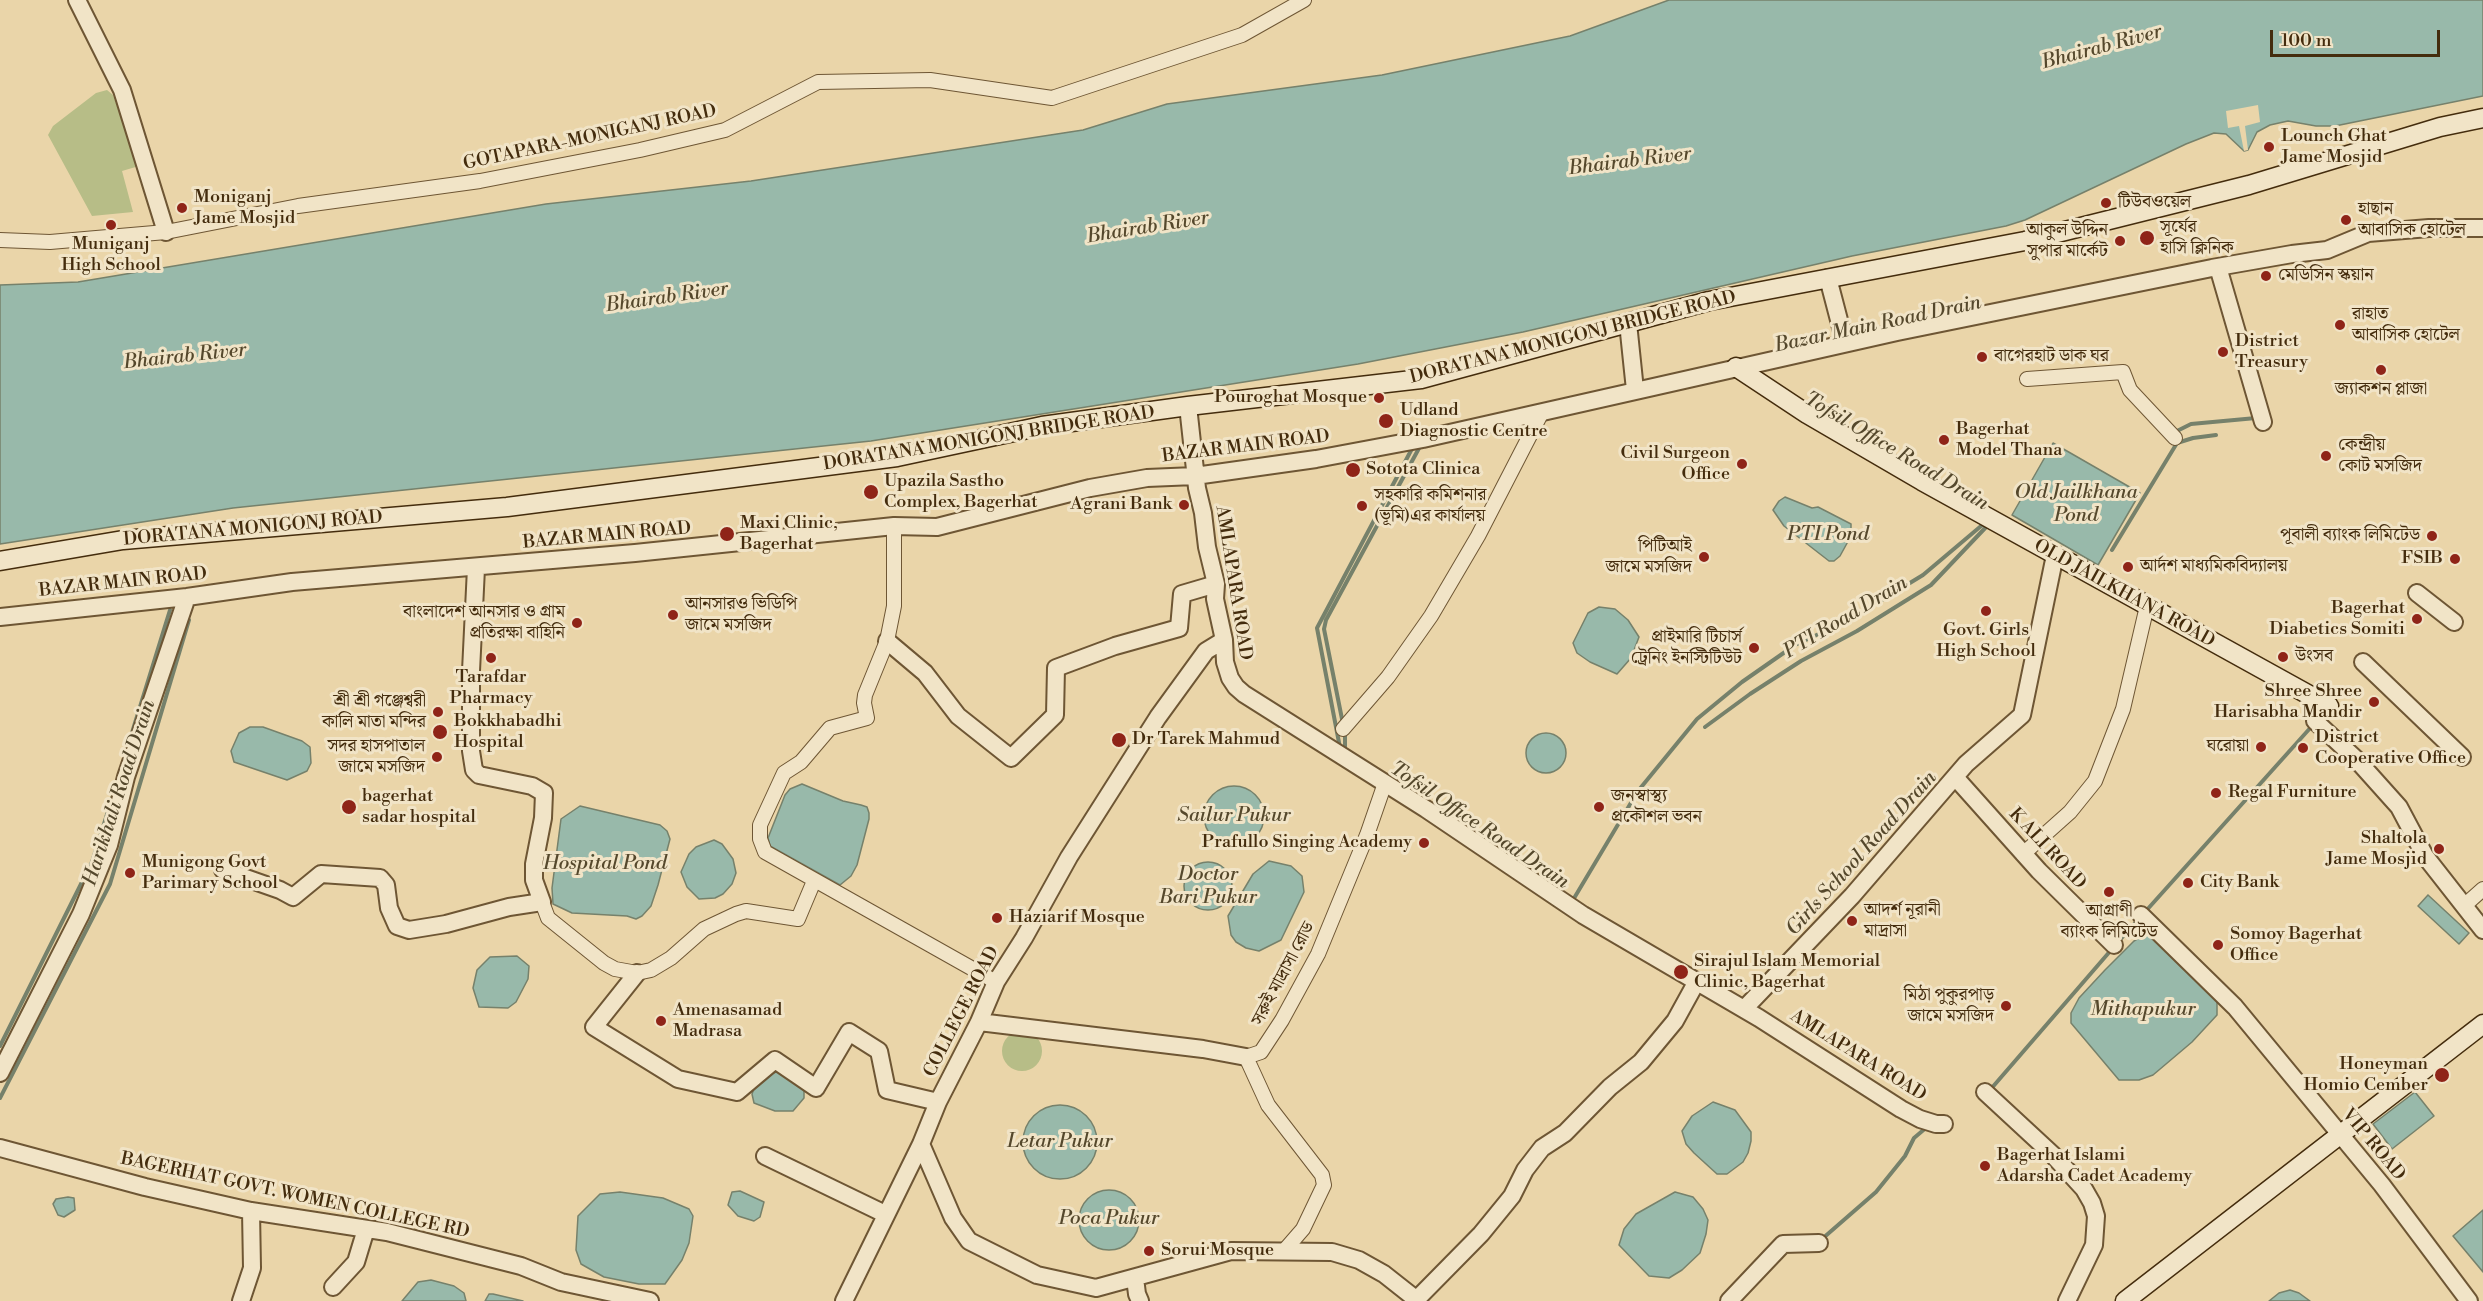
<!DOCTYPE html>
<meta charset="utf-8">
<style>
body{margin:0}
#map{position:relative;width:2483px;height:1301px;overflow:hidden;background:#ead5a9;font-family:"Libre Bodoni",serif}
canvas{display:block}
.scale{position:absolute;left:2270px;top:30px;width:170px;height:27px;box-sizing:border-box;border:3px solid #442c0d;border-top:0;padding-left:8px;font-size:18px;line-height:21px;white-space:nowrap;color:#442c0d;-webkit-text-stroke:4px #f1e4c7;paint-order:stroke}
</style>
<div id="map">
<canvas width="2483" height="1301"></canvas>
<div class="scale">100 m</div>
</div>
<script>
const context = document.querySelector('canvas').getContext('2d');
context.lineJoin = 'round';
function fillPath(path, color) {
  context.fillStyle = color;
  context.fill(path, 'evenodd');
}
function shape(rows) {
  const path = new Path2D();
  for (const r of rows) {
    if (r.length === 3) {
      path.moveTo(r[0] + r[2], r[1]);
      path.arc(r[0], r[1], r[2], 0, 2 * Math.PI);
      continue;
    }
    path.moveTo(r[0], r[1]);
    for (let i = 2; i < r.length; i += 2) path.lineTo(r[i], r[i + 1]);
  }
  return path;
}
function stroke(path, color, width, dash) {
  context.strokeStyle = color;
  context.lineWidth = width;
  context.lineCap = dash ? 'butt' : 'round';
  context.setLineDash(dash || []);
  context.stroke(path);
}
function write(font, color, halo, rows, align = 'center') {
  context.font = font + ' "Libre Bodoni","Noto Serif Bengali",serif';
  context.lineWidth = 6;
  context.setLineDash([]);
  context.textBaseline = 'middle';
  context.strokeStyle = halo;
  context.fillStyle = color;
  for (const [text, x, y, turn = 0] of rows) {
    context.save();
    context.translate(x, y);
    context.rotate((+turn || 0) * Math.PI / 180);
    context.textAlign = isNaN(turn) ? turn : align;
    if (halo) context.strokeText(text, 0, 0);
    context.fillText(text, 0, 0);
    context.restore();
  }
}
fillPath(shape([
 [107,90,113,95,139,166,122,171,133,212,92,216,48,135,53,126,96,93],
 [1022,1051,20]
]), '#b7bd87');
const water = shape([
 [1669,0,2483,0,2483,96,2335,126,2316,126,2288,121,2270,125,2257,132,2248,150,2244,151,2226,134,2214,133,2186,144,2025,220,2006,226,1852,256,1523,332,1358,364,871,441,233,508,0,544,0,285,78,282,546,204,751,181,1083,130,1167,104,1382,75,1570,36,1669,0],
 [2053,443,2140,493,2098,565,2012,515,2053,443],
 [1785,497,1812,508,1818,507,1851,524,1851,536,1840,556,1834,561,1829,561,1784,526,1773,510,1779,501,1785,497],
 [1599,607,1615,609,1628,620,1639,637,1631,658,1617,674,1590,662,1577,653,1573,643,1588,613,1599,607],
 [250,727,263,727,302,741,310,747,311,763,307,771,287,780,234,762,231,751,239,733,250,727],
 [1546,753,20],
 [802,784,843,801,861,805,867,807,869,813,869,819,857,865,851,876,840,885,770,846,768,838,785,795,790,789,802,784],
 [1234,816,30],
 [580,806,660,825,667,831,670,839,658,885,651,906,642,916,636,919,627,916,572,913,553,904,552,888,561,819,580,806],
 [714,840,722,844,733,859,736,873,732,884,723,894,715,898,699,899,687,887,681,872,689,854,696,847,714,840],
 [1269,861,1291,866,1302,876,1304,892,1281,940,1259,951,1246,948,1236,942,1231,935,1228,916,1253,874,1269,861],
 [1208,886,24],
 [2428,895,2469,933,2459,944,2418,906,2428,895],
 [2145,934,2151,936,2217,1001,2217,1015,2192,1042,2153,1075,2139,1080,2119,1080,2071,1023,2071,1013,2079,998,2105,970,2134,941,2145,934],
 [517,956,529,966,528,979,516,1002,508,1008,479,1007,473,988,477,970,490,957,517,956],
 [777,1072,788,1074,804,1089,804,1098,793,1111,775,1111,754,1103,752,1094,755,1086,768,1074,777,1072],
 [2415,1092,2434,1116,2392,1149,2373,1124,2415,1092],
 [1713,1102,1735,1110,1751,1132,1751,1141,1748,1153,1743,1162,1727,1174,1717,1174,1694,1153,1686,1144,1682,1131,1692,1116,1713,1102],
 [1060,1142,37],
 [1109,1220,30],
 [740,1191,764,1202,760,1217,754,1221,738,1216,728,1205,732,1192,740,1191],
 [620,1192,663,1198,689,1209,693,1216,689,1243,682,1260,665,1284,639,1284,604,1277,581,1264,576,1250,578,1216,600,1194,620,1192],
 [1675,1192,1693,1197,1703,1209,1708,1220,1706,1234,1700,1253,1682,1270,1669,1278,1649,1276,1619,1245,1624,1229,1636,1214,1675,1192],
 [68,1197,74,1198,75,1210,64,1217,58,1215,53,1204,56,1199,68,1197],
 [2483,1210,2483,1272,2453,1236,2483,1210],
 [431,1280,454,1286,464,1293,466,1301,402,1301,418,1282,431,1280],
 [2290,1290,2299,1293,2310,1301,2269,1301,2279,1293,2290,1290],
 [489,1294,493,1294,523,1301,485,1301,489,1294]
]);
fillPath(water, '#98b9aa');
stroke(water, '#76816b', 1.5);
fillPath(shape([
 [2258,105,2260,122,2245,126,2248,150,2244,151,2239,126,2228,128,2226,111]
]), '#ead5a9');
stroke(shape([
 [1736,370,1823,426,1987,521,1923,575,1849,620,1795,645,1742,682,1697,719,1638,791,1570,905,1387,781,1341,753,1317,628,1415,443,1736,370],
 [2173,433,2191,424,2256,418],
 [1424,439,1326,620,1324,629,1345,734,1345,758,1244,693,1230,677,1225,662,1224,641,1216,599,1217,584,1207,546,1202,486,1192,477,1310,460,1424,439],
 [2112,550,2177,443,2193,438,2216,435],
 [1705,727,1750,694,1801,661,1857,631,1931,585,1988,525],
 [130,739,170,610],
 [2145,912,2312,726],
 [2117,943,2138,920],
 [0,1046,92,862,114,792],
 [1990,1090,2112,949],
 [0,1098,110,884,189,620],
 [1822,1239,1876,1192,1905,1156,1914,1138,1927,1127]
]), '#76816b', 4);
const minor = shape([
 [0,240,50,242,166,232,298,206,480,181,640,150,725,130,818,82,930,80,1052,98,1242,35,1304,0],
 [2027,379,2123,372,2130,390,2175,438],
 [894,526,894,606,887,641,865,695,864,703,867,718,830,728,801,762,784,773,760,825,760,839,765,852,996,982],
 [1343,729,1388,677,1431,616,1478,536,1542,412],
 [2023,854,2070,812,2095,781,2123,709,2147,606],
 [542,902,548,918,604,963,615,969,637,973,651,970,671,958,704,929,736,914,746,911,798,919,814,881],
 [2465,905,2483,889],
 [1283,1252,1303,1229,1324,1185,1322,1175,1268,1105,1246,1057,1261,1052,1282,1020,1318,954,1367,835,1385,783]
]);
const tertiary = shape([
 [77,0,122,90,166,232],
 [2218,267,2263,422],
 [1828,278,1845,343],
 [1628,323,1635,390],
 [1188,406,1197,488,1203,513,1207,547,1216,584,1215,599,1224,640,1225,662,1230,678,1236,687,1244,694,1426,809,1583,915,1759,1018,1901,1109,1920,1119,1936,1124,1944,1124],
 [2417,593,2454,622],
 [0,617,187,597,292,582,635,553,894,526,937,527,1090,488,1147,478,1195,476,1316,459,1423,439,1897,332,2212,268,2292,254,2327,250,2368,233,2429,228,2483,228],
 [887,641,925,673,958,716,1011,758,1055,715,1056,668,1115,646,1179,628,1182,594,1216,584],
 [2363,662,2462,757],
 [2315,721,2356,759,2399,807,2425,856,2483,930],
 [1955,777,2039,871,2114,945],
 [223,870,280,890,293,897,321,874,380,878,386,885,389,908,397,926,409,930,446,924,509,907,542,902,534,880,534,864,543,818,544,793,532,786,479,775,474,770,471,751,471,671,476,568],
 [2141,915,2235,1007,2382,1185,2469,1301],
 [637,973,594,1027,678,1079,737,1092,775,1060,816,1088,849,1032,879,1051,887,1090,938,1102],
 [1744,1009,1852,896,1966,764,2022,715,2055,555],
 [979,1022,1203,1049,1246,1057],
 [0,1073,81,914,109,845,126,777,187,597],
 [1985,1092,2052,1154,2084,1189,2092,1203,2096,1216,2094,1245,2067,1301],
 [921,1144,953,1218,969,1241,1037,1275,1096,1288,1231,1251,1332,1252,1359,1260,1384,1274,1417,1300],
 [0,1148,145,1187,251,1211,387,1232,521,1266,561,1282,650,1301],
 [765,1156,885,1214],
 [1135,1278,1137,1294,1140,1301],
 [333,1287,356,1262,366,1229],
 [241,1301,252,1268,251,1211],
 [844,1301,921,1144,938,1102,979,1022,996,982,1024,938,1069,857,1158,717,1206,651,1224,640],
 [1415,1301,1481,1234,1512,1196,1525,1170,1542,1148,1565,1133,1610,1087,1641,1062,1675,1021,1697,981],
 [1729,1301,1783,1244,1819,1243]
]);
const secondary = shape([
 [1736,367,1807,414,1922,481,2329,706],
 [0,561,123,540,507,507,897,457,1042,426,1188,406,1421,379,1709,301,2025,241,2249,185,2440,127,2483,118],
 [2125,1301,2483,1024]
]);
stroke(minor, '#6e5634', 16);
stroke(tertiary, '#6e5634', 20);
stroke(secondary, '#442c0d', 21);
stroke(minor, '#f1e4c7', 14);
stroke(tertiary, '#f1e4c7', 16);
stroke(secondary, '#f1e4c7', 18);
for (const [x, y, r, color] of [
 [2269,147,6,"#8f2418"],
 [2106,203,6,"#8f2418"],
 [182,208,6,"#8f2418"],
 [2346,220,6,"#8f2418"],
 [111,225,6,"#8f2418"],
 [2147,238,8,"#8f2418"],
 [2120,241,6,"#8f2418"],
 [2266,276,6,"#8f2418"],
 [2340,325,6,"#8f2418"],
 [2223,352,6,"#8f2418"],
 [1982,357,6,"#8f2418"],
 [2381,370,6,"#8f2418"],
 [1379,398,6,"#8f2418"],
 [1386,421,8,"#8f2418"],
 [1944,440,6,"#8f2418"],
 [2326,456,6,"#8f2418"],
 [1742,464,6,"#8f2418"],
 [1353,470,8,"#8f2418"],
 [871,492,8,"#8f2418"],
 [1184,505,6,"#8f2418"],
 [1362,506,6,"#8f2418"],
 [727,534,8,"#8f2418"],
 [2432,536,6,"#8f2418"],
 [1704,557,6,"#8f2418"],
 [2455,559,6,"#8f2418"],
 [2128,567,6,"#8f2418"],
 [1986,611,6,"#8f2418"],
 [673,615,6,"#8f2418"],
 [2417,619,6,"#8f2418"],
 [577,623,6,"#8f2418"],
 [1754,648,6,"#8f2418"],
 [2283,657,6,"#8f2418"],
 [491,658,6,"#8f2418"],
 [2374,702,6,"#8f2418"],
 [438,712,6,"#8f2418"],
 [440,732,8,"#8f2418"],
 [1119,740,8,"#8f2418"],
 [2261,747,6,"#8f2418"],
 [2303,748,6,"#8f2418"],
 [437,757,6,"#8f2418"],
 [2216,793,6,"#8f2418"],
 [349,807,8,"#8f2418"],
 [1599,807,6,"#8f2418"],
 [1424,843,6,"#8f2418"],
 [2439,849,6,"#8f2418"],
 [130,873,6,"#8f2418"],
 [2188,883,6,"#8f2418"],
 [2109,892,6,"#8f2418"],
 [997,918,6,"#8f2418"],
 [1852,921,6,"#8f2418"],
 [2218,945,6,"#8f2418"],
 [1681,972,8,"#8f2418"],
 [2006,1006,6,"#8f2418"],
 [661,1021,6,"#8f2418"],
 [2442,1075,8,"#8f2418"],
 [1985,1166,6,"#8f2418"],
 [1149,1251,6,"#8f2418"]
]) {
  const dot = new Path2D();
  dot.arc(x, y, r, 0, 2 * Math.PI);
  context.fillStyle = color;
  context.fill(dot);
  stroke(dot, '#f1e4c7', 2);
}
write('18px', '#442c0d', '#f1e4c7', [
 ["Lounch Ghat",2281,137],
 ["Jame Mosjid",2281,158],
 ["Moniganj",194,198],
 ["Jame Mosjid",194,219],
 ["টিউবওয়েল",2118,203],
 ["হাছান",2358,210],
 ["আবাসিক হোটেল",2358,231],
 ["সূর্যের",2160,228],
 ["হাসি ক্লিনিক",2160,249],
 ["আকুল উদ্দিন",2108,231,"right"],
 ["সুপার মার্কেট",2108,252,"right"],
 ["Muniganj",111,245,"center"],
 ["High School",111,266,"center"],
 ["মেডিসিন স্কয়ান",2278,276],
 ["রাহাত",2352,315],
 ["আবাসিক হোটেল",2352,336],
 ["District",2235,342],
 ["Treasury",2235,363],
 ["বাগেরহাট ডাক ঘর",1994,357],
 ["জ্যাকশন প্লাজা",2381,390,"center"],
 ["Pouroghat Mosque",1367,398,"right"],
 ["Udland",1400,411],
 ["Diagnostic Centre",1400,432],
 ["Bagerhat",1956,430],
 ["Model Thana",1956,451],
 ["কেন্দ্রীয়",2338,446],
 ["কোট মসজিদ",2338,467],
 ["Civil Surgeon",1730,454,"right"],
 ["Office",1730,475,"right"],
 ["Sotota Clinica",1366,470],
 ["Upazila Sastho",884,482],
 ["Complex, Bagerhat",884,503],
 ["সহকারি কমিশনার",1374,496],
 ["(ভূমি)এর কার্যালয়",1374,517],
 ["Agrani Bank",1172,505,"right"],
 ["Maxi Clinic,",740,524],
 ["Bagerhat",740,545],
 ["পূবালী ব্যাংক লিমিটেড",2420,536,"right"],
 ["পিটিআই",1692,547,"right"],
 ["জামে মসজিদ",1692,568,"right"],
 ["FSIB",2443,559,"right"],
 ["আর্দশ মাধ্যমিকবিদ্যালয়",2140,567],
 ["আনসারও ভিডিপি",685,605],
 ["জামে মসজিদ",685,626],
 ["Bagerhat",2405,609,"right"],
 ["Diabetics Somiti",2405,630,"right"],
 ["বাংলাদেশ আনসার ও গ্রাম",565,613,"right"],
 ["প্রতিরক্ষা বাহিনি",565,634,"right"],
 ["Govt. Girls",1986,631,"center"],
 ["High School",1986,652,"center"],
 ["প্রাইমারি টিচার্স",1742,638,"right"],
 ["ট্রেনিং ইনস্টিটিউট",1742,659,"right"],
 ["উংসব",2295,657],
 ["Tarafdar",491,678,"center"],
 ["Pharmacy",491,699,"center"],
 ["Shree Shree",2362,692,"right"],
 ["Harisabha Mandir",2362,713,"right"],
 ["শ্রী শ্রী গঞ্জেশ্বরী",426,702,"right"],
 ["কালি মাতা মন্দির",426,723,"right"],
 ["Bokkhabadhi",454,722],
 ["Hospital",454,743],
 ["District",2315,738],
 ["Cooperative Office",2315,759],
 ["Dr Tarek Mahmud",1132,740],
 ["সদর হাসপাতাল",425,747,"right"],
 ["জামে মসজিদ",425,768,"right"],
 ["ঘরোয়া",2249,747,"right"],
 ["Regal Furniture",2228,793],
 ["bagerhat",362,797],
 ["sadar hospital",362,818],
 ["জনস্বাস্থ্য",1611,797],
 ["প্রকৌশল ভবন",1611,818],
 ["Shaltola",2427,839,"right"],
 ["Jame Mosjid",2427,860,"right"],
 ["Prafullo Singing Academy",1412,843,"right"],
 ["Munigong Govt",142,863],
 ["Parimary School",142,884],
 ["City Bank",2200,883],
 ["আদর্শ নূরানী",1864,911],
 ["মাদ্রাসা",1864,932],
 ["আগ্রাণী",2109,912,"center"],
 ["ব্যাংক লিমিটেড",2109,933,"center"],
 ["Haziarif Mosque",1009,918],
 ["Somoy Bagerhat",2230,935],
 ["Office",2230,956],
 ["Sirajul Islam Memorial",1694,962],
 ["Clinic, Bagerhat",1694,983],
 ["মিঠা পুকুরপাড়",1994,996,"right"],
 ["জামে মসজিদ",1994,1017,"right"],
 ["Amenasamad",673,1011],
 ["Madrasa",673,1032],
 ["Honeyman",2428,1065,"right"],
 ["Homio Cember",2428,1086,"right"],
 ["Bagerhat Islami",1997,1156],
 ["Adarsha Cadet Academy",1997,1177],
 ["Sorui Mosque",1161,1251]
], 'left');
write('18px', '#442c0d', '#f1e4c7', [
 ["GOTAPARA-MONIGANJ ROAD",590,138,-12],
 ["DORATANA MONIGONJ BRIDGE ROAD",1573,338,-14],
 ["DORATANA MONIGONJ BRIDGE ROAD",989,439,-9],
 ["BAZAR MAIN ROAD",1246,447,-7],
 ["DORATANA MONIGONJ ROAD",253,529,-5],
 ["BAZAR MAIN ROAD",607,536,-5],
 ["BAZAR MAIN ROAD",123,583,-6],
 ["AMLAPARA ROAD",1233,583,81],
 ["OLD JAILKHANA ROAD",2124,594,29],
 ["K ALI ROAD",2047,849,47],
 ["সরুই মাদ্রাসা রোড",1284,974,-62],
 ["COLLEGE ROAD",962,1012,-63],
 ["AMLAPARA ROAD",1858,1056,32],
 ["VIP ROAD",2373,1145,50],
 ["BAGERHAT GOVT. WOMEN COLLEGE RD",295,1196,12]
]);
write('italic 20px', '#55482c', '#f1e4c7', [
 ["Bhairab River",2102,48,-15],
 ["Bhairab River",1630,162,-7],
 ["Bhairab River",1148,228,-9],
 ["Bhairab River",667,298,-8],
 ["Bazar Main Road Drain",1878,325,-12],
 ["Bhairab River",185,357,-6],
 ["Tofsil Office Road Drain",1896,452,31],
 ["Old Jailkhana",2076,493],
 ["Pond",2076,516],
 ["PTI Pond",1828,535],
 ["PTI Road Drain",1846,618,-31],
 ["Harikhali Road Drain",120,793,-72],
 ["Sailur Pukur",1234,816],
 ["Tofsil Office Road Drain",1479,826,34],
 ["Girls School Road Drain",1862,854,-48],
 ["Hospital Pond",605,864],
 ["Doctor",1208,875],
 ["Bari Pukur",1208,898],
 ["Mithapukur",2143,1010],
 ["Letar Pukur",1060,1142],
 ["Poca Pukur",1109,1219]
]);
</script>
